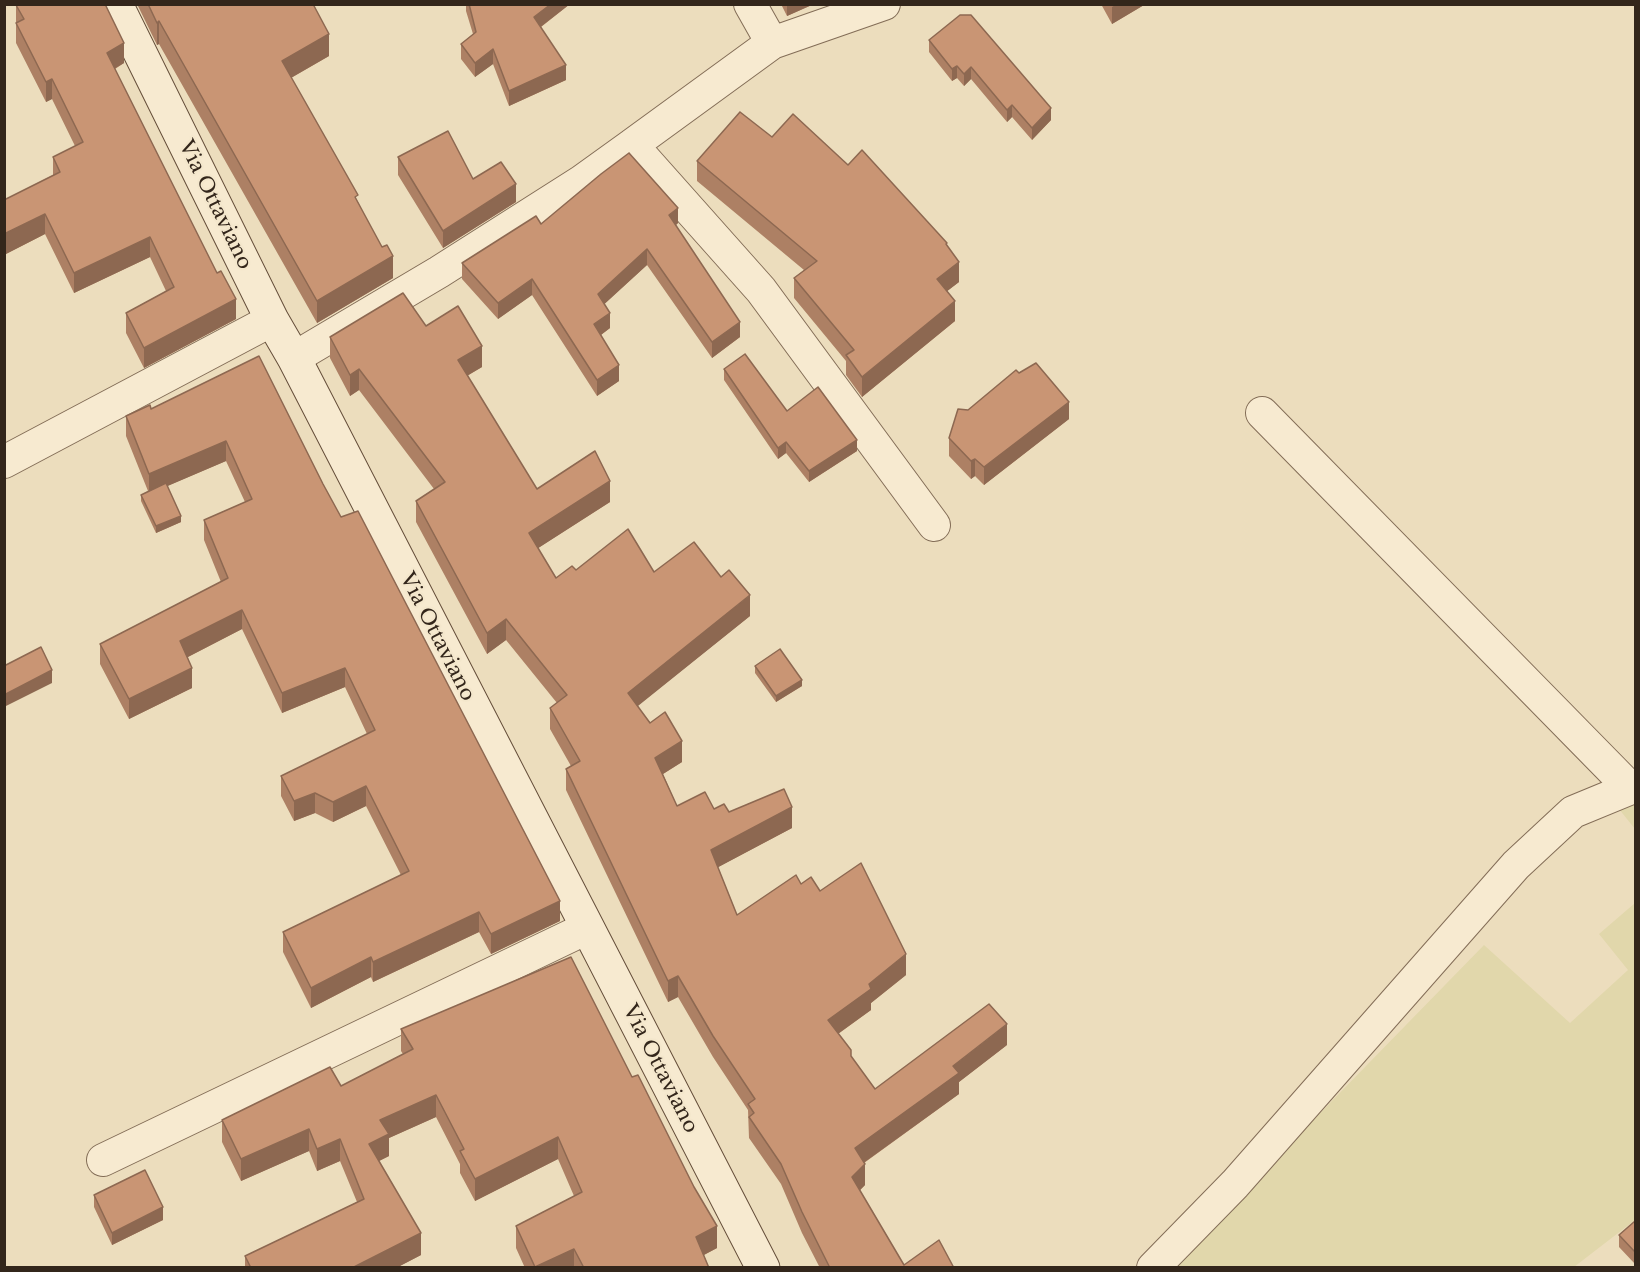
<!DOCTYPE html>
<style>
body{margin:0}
#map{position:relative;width:1640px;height:1272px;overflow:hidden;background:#ecddbd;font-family:"Libre Baskerville",serif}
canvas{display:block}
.frame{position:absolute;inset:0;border:6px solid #33261b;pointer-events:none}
</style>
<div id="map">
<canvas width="1640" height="1272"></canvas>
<div class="frame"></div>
</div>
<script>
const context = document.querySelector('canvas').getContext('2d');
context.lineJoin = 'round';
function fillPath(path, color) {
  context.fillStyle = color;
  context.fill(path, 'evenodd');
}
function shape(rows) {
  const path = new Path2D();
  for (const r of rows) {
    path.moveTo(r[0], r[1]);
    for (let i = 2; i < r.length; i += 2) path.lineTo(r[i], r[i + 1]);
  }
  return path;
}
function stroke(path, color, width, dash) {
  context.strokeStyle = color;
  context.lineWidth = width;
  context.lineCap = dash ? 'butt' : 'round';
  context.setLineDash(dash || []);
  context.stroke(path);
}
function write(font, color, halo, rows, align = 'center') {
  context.font = font + ' "Libre Baskerville",serif';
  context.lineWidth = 4.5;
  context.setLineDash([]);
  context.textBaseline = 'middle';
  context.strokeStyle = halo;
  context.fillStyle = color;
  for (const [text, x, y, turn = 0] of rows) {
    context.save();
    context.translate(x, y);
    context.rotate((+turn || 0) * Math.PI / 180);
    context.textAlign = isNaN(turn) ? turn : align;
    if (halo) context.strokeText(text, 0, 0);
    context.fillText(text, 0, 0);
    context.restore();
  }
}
fillPath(shape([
 [1635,801,1635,829,1619,809],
 [1635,903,1635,1220,1574,1267,1169,1268,1484,945,1570,1023,1628,970,1599,934]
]), '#e1d7ab');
const street = shape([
 [750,4,772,43],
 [884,4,772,43,632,145,761,290,934,525],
 [294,358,439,272,582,181,632,145],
 [1262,413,1630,788],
 [4,462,272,320],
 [103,1160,587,928],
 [1153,1268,1235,1184,1516,865,1573,812,1636,786]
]);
const secondary = shape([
 [116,4,272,320,294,358,763,1268]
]);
stroke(street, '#836d57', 34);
stroke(secondary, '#654e3a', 35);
stroke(street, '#f7ead0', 32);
stroke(secondary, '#f7ead0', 33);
fillPath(shape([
 [137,4,313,4,329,56,291,78,358,202,393,278,317,323,159,44,157,45],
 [466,4,570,4,541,27,566,80,509,106,493,64,475,77,461,59,461,44,473,34,466,11],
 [781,4,814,4,787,16],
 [1101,4,1144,4,1144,5,1112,24],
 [16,5,124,63,115,69,236,319,144,368,126,333,126,313,166,291,150,257,74,293,45,234,4,255,4,200,53,175,53,157,75,146,52,99,46,102,16,43],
 [929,40,1051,120,1032,140,1012,117,1007,122,971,79,964,86,957,78,952,81,929,52],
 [772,137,848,165,947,246,959,282,947,291,955,321,862,397,846,375,846,361,794,298,794,278,804,270,697,181,697,161],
 [398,157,473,179,516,202,443,248,398,175],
 [678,223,676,225,740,337,712,358,647,265,604,304,610,328,601,335,619,381,597,396,532,295,498,319,462,279,462,263,541,224],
 [426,326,482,367,467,376,537,489,610,502,538,548,556,578,576,570,654,572,750,616,637,706,682,762,663,774,677,806,729,812,792,828,718,867,737,915,801,884,820,891,906,975,871,1003,871,1010,838,1034,851,1056,875,1089,1007,1045,959,1082,959,1094,864,1163,865,1185,860,1190,904,1265,954,1268,820,1268,802,1233,781,1184,749,1138,748,1110,713,1057,678,997,668,1002,566,790,566,769,571,766,550,729,550,708,557,703,506,640,487,654,416,522,416,501,434,489,359,390,350,396,330,358,330,337],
 [724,369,787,411,857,451,809,482,786,453,778,459,724,380],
 [1019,373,1069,419,984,485,975,476,971,479,949,456,949,438,968,410],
 [151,409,323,484,560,921,491,954,479,932,373,982,371,977,311,1008,283,952,283,932,401,875,366,806,333,822,315,813,294,821,281,796,281,776,367,734,345,687,282,713,242,629,188,657,192,688,129,719,100,664,100,644,221,582,204,540,204,520,245,502,226,461,167,486,181,522,156,533,141,501,141,495,148,491,126,436,126,416],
 [755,666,802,686,776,702,755,673],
 [401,1029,717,1248,704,1255,709,1268,525,1268,516,1248,516,1226,574,1196,558,1159,475,1201,460,1173,460,1164,436,1117,389,1138,389,1156,379,1161,421,1255,396,1268,245,1268,245,1256,357,1202,340,1161,317,1171,309,1151,241,1181,222,1142,222,1120,341,1086,403,1054,401,1051],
 [94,1195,163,1220,112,1245,94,1207],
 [1635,1221,1635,1264,1619,1247,1619,1235]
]), '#ad8064');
fillPath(shape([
 [551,4,570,4,534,32,534,17],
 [787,4,814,4,787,16],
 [1117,4,1144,4,1144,5,1112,24,1112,7],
 [159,21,159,44,157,45,157,23],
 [329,34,329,56,282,83,282,61],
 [124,43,124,63,107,73,107,53],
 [493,49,493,64,475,77,475,63],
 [566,65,566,80,509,106,509,91],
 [957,66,957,78,952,81,952,69],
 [971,67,971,79,964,86,964,74],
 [52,79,52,99,46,102,46,82],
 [1012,105,1012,117,1007,122,1007,110],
 [1051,108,1051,120,1032,140,1032,128],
 [516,184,516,202,443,248,443,231],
 [678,208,678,223,669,231,669,215],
 [45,214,45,234,4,255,4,234],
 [150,237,150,257,74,293,74,273],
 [647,249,647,265,598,310,598,294],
 [393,256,393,278,317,323,317,301],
 [959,262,959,282,937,299,937,279],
 [532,279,532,295,498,319,498,303],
 [236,299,236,319,144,368,144,348],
 [955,301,955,321,862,397,862,377],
 [610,313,610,328,594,340,594,324],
 [740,322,740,337,712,358,712,342],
 [482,346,482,367,458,381,458,360],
 [619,365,619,381,597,396,597,380],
 [359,369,359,390,350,396,350,375],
 [1069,402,1069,419,984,485,984,467],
 [857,440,857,451,809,482,809,471],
 [226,441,226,461,149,494,149,474],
 [786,442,786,453,778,459,778,448],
 [975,459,975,476,971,479,971,461],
 [610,481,610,502,529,554,529,533],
 [181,516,181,522,156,533,156,526],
 [750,595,750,616,628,714,628,693],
 [242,610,242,629,180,661,180,641],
 [506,619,506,640,487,654,487,633],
 [192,668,192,688,129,719,129,699],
 [345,668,345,687,282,713,282,693],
 [52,670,52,683,4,707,4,695],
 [802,680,802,686,776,702,776,696],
 [682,741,682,762,655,779,655,758],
 [366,786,366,806,333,822,333,802],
 [315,793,315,813,294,821,294,801],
 [792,807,792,828,711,871,711,850],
 [560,901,560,921,491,954,491,934],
 [479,912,479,932,373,982,373,962],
 [906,954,906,975,871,1003,871,1010,828,1041,828,1020,869,984],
 [371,957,371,977,311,1008,311,988],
 [678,976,678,997,668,1002,668,981],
 [1007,1024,1007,1045,959,1082,959,1094,855,1169,855,1148,953,1066],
 [436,1095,436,1117,389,1138,389,1156,369,1166,369,1144,380,1120],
 [309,1129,309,1151,241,1181,241,1159],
 [558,1137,558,1159,475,1201,475,1179],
 [340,1139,340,1161,317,1171,317,1149],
 [865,1164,865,1185,852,1198,852,1177],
 [163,1207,163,1220,112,1245,112,1233],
 [717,1226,717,1248,696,1259,696,1237],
 [421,1233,421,1255,396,1268,352,1268],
 [574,1249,574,1268,535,1268,535,1267]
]), '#8d6851');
const building = shape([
 [17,4,105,4,124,43,107,53,217,273,221,271,236,299,144,348,126,313,174,287,150,237,74,273,45,214,4,234,4,200,60,172,53,157,83,142,52,79,46,82,16,23,24,19,16,5,17,4],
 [148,4,313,4,329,34,282,61,358,195,355,197,382,247,387,245,393,256,317,301,159,21,157,23,148,4],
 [469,4,551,4,534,17,566,65,509,91,493,49,475,63,461,44,476,32,469,4],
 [960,15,971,15,1051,108,1032,128,1012,105,1007,110,971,67,964,74,957,66,952,69,929,40,960,15],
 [740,112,772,137,793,114,848,165,862,150,947,243,946,244,959,262,937,279,955,301,862,377,846,355,854,350,794,278,817,261,697,161,740,112],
 [448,131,473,179,501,162,516,184,443,231,398,157,448,131],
 [629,153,678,208,669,215,740,322,712,342,647,249,598,294,610,313,594,324,619,365,597,380,532,279,498,303,462,263,536,216,541,224,601,174,629,153],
 [403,293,426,326,458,306,482,346,458,360,537,489,595,451,610,481,529,533,556,578,572,566,576,570,628,529,654,572,694,542,721,577,729,570,750,595,628,693,650,723,665,712,682,741,655,758,677,806,705,792,714,809,724,804,729,812,784,789,792,807,711,850,737,915,796,875,801,884,811,877,820,891,861,863,906,954,869,984,871,989,828,1020,851,1050,851,1056,875,1089,989,1004,1007,1024,953,1066,959,1073,855,1148,865,1164,852,1177,904,1265,939,1240,954,1268,830,1268,802,1212,781,1164,749,1117,754,1113,748,1104,755,1099,713,1036,678,976,668,981,566,769,580,761,550,708,567,695,506,619,487,633,416,501,445,482,359,369,350,375,330,337,403,293],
 [745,354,787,411,818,387,857,440,809,471,786,442,778,448,724,369,745,354],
 [259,356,323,484,341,517,358,511,560,901,491,934,479,912,373,962,371,957,311,988,283,932,409,871,366,786,333,802,315,793,294,801,281,776,375,730,345,668,282,693,242,610,180,641,192,668,129,699,100,644,228,578,204,520,252,499,226,441,149,474,126,416,150,405,151,409,259,356],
 [1036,363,1069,402,984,467,975,459,971,461,949,438,958,409,968,410,1016,370,1019,373,1036,363],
 [166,483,181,516,156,526,141,495,166,483],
 [41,647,52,670,4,695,4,666,41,647],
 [780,649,802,680,776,696,755,666,780,649],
 [571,957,632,1077,638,1075,694,1187,717,1226,696,1237,709,1268,584,1268,574,1249,535,1267,516,1226,582,1192,558,1137,475,1179,460,1151,464,1149,436,1095,380,1120,389,1134,369,1144,421,1233,352,1268,251,1268,245,1256,364,1199,340,1139,317,1149,309,1129,241,1159,222,1120,330,1067,341,1086,413,1049,401,1029,571,957],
 [145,1170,163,1207,112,1233,94,1195,145,1170],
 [1635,1221,1635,1252,1619,1235,1635,1221]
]);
fillPath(building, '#c99574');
stroke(building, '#8d6851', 1.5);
write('20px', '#33261b', '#f4e7cc', [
 ["Via Ottaviano",215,205,64],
 ["Via Ottaviano",437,637,63],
 ["Via Ottaviano",660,1069,63]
]);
</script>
